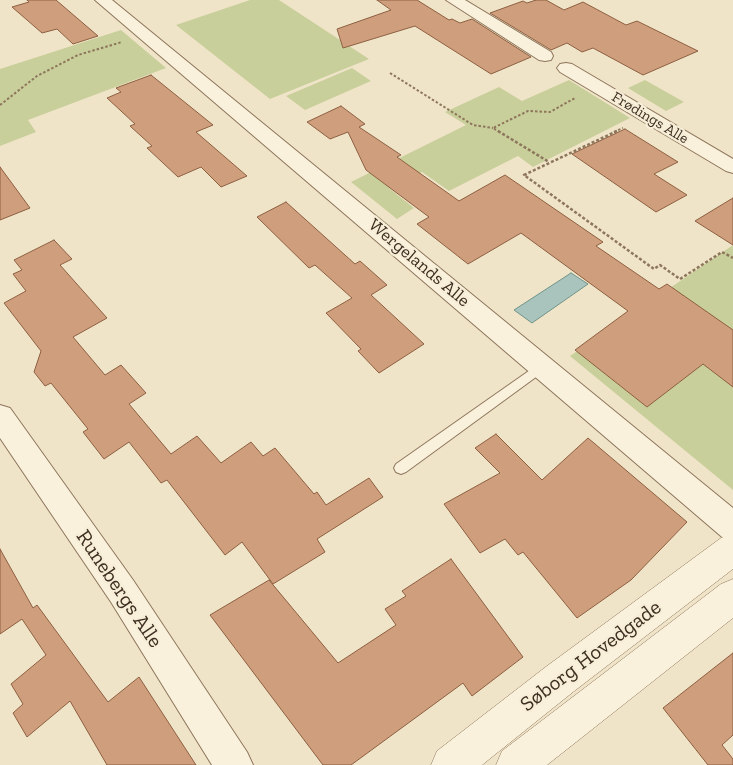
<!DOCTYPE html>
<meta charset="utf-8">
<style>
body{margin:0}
canvas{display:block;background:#f0e4c8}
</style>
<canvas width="733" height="765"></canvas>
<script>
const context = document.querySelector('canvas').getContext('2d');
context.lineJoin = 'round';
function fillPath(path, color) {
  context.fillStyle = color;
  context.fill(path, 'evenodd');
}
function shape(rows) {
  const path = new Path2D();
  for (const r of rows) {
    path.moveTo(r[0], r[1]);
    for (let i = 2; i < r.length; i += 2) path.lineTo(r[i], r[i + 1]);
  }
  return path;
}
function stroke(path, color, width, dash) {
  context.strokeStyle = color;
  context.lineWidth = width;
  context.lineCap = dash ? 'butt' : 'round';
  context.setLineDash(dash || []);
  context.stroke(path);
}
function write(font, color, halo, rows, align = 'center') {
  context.font = font + ' "Zilla Slab",serif';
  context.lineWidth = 4.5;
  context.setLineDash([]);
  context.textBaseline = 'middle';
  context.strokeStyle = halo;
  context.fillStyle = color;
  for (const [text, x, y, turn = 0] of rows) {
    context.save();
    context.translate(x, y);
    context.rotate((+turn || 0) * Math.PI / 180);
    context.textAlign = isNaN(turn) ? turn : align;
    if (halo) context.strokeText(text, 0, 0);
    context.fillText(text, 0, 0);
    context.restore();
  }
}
fillPath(shape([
 [250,0,279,0,369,59,270,99,176,25],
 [121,30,166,68,28,120,36,132,0,146,0,69],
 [352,68,371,81,305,110,286,96],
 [569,80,630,118,533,167,518,156,449,191,422,172,389,188,414,208,397,219,351,182,466,125,445,112,499,87,522,101],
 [645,80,684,102,666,111,628,88],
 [733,245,733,490,570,356]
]), '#c9cf9b');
const water = shape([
 [571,273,588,284,532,323,514,310,571,273]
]);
fillPath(water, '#a9c4bc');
stroke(water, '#6f938a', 1);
const building = shape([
 [27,0,56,0,98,36,73,44,57,29,42,33,12,7,29,2,27,0],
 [377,0,417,0,449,20,452,19,460,23,472,19,531,57,491,74,415,26,343,48,337,29,391,10,377,0],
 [536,0,546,0,564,10,583,2,626,25,637,21,698,51,643,75,593,48,582,52,567,43,551,50,490,13,523,1,527,3,536,0],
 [151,75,213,125,196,132,247,176,221,187,201,167,178,177,147,148,152,146,130,126,135,124,107,98,121,92,116,88,151,75],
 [341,106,365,124,359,127,401,155,397,157,459,201,505,175,603,242,596,246,659,289,667,284,733,330,733,387,703,364,647,407,575,350,628,311,521,233,468,264,417,224,429,217,366,170,348,132,330,139,307,122,341,106],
 [625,129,678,162,654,174,687,195,656,212,572,154,625,129],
 [0,167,30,208,0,220,0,167],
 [733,198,733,245,695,221,733,198],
 [286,202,355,264,360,261,387,285,371,295,424,344,379,373,358,351,361,349,326,313,352,298,315,265,309,268,257,217,286,202],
 [54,240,72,259,60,265,107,318,73,337,105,375,121,365,146,393,129,404,171,454,197,436,221,463,251,442,263,456,275,448,314,494,317,492,326,505,369,478,383,497,317,539,325,552,273,584,242,542,225,555,167,480,161,483,129,442,104,459,83,432,88,429,51,383,45,386,34,372,41,351,4,303,26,291,13,274,22,270,14,260,54,240],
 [496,434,542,480,588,438,687,522,631,580,577,618,523,552,518,555,505,539,480,553,444,504,500,473,475,448,496,434],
 [0,549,33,608,37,605,108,702,139,677,196,765,107,765,70,701,27,737,13,713,23,704,11,684,46,655,22,619,0,634,0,549],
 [451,559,523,657,472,696,463,683,351,765,323,765,210,615,269,580,338,663,396,625,385,609,406,596,402,591,451,559],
 [733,653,733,735,722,745,733,759,733,765,708,765,663,708,733,653]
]);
fillPath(building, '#cf9f7d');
stroke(building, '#8d5f41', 1);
const service = shape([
 [543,361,547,363,549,366,547,369,406,472,401,474,396,472,394,468,396,464,543,361]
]);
const minor = shape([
 [95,0,112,0,733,508,733,541,722,537,95,0],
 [446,0,465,0,551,52,553,56,551,60,545,61,539,60,446,0],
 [566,63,572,64,733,159,733,173,726,171,560,72,557,68,560,64,566,63],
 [0,405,10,408,133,580,247,752,253,765,212,765,111,602,0,438,0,405]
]);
const tertiary = shape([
 [733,533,733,569,573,692,482,765,431,765,437,751,547,666,721,538,733,533],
 [733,579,733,618,547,765,496,765,502,751,721,584,733,579]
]);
stroke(service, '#8d765c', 2);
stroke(minor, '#8d765c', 2);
stroke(tertiary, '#8d765c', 1);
stroke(shape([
 [390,73,473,125,493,128],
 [0,105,37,76,78,55,122,42],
 [500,132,493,128,528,111,550,112,575,98],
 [614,132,623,128]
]), '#8d765c', 2, [2.5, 2]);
stroke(shape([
 [498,131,549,162],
 [617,131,524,175,654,269,660,265,680,279,722,252,733,258]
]), '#8d765c', 2.5, [3, 2]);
fillPath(service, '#faf1dc');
fillPath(minor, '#faf1dc');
fillPath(tertiary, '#faf1dc');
write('15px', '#3d2e20', '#f7eed8', [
 ["Frødings Alle",650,118,31]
]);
write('18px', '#3d2e20', '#f7eed8', [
 ["Wergelands Alle",419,263,40]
]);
write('21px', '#3d2e20', '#f7eed8', [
 ["Runebergs Alle",119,589,56],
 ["Søborg Hovedgade",591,656,-37]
]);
</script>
